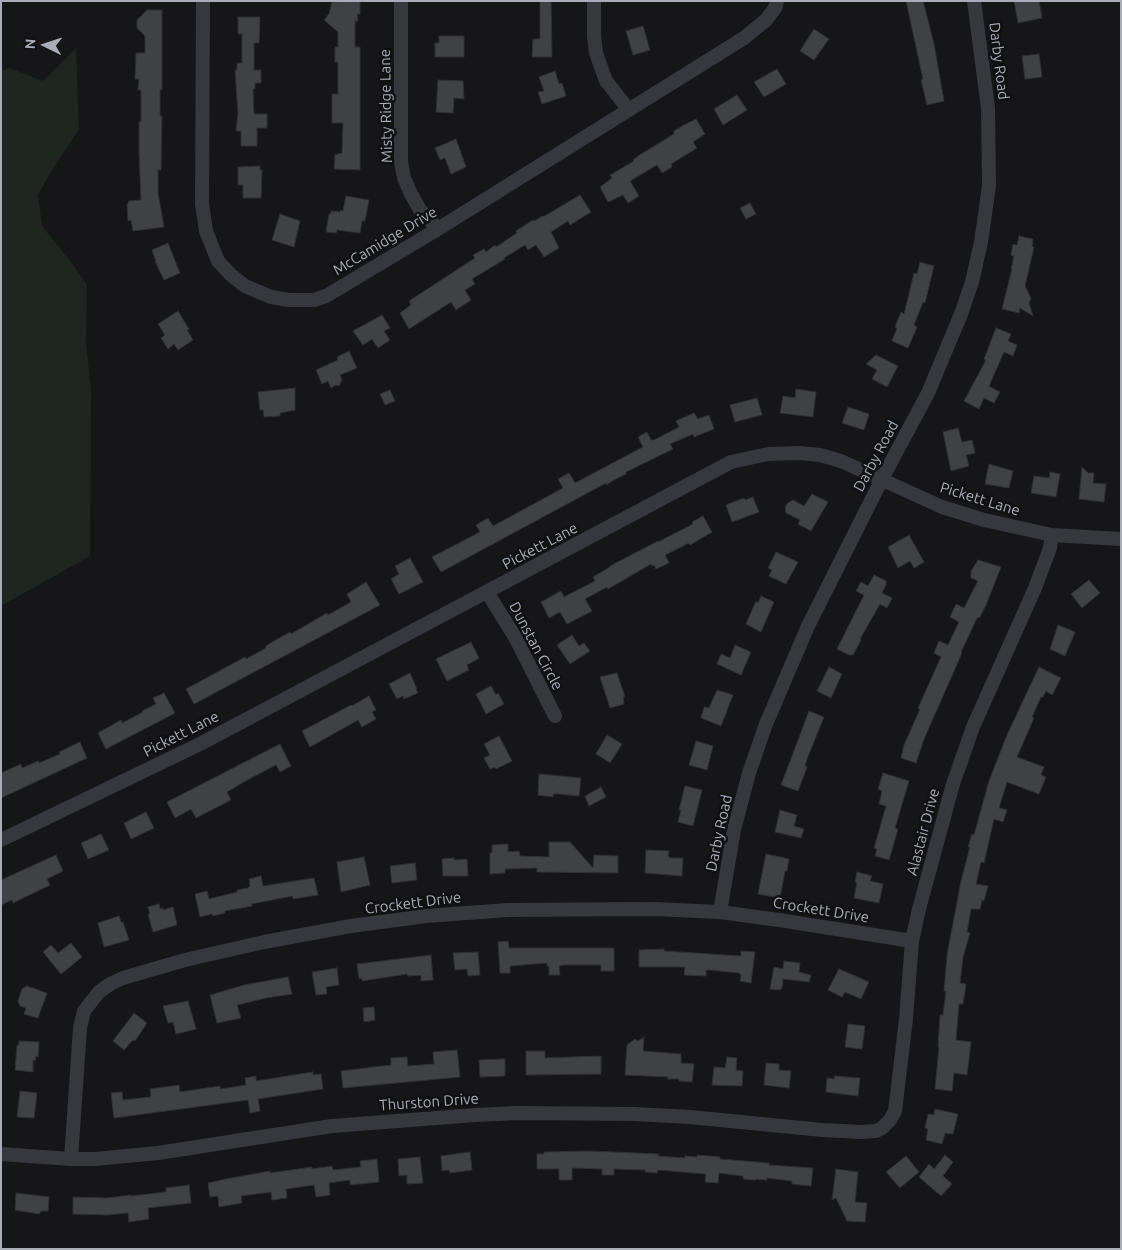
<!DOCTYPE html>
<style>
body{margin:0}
#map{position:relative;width:1122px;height:1250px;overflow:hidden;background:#161618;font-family:Ubuntu,sans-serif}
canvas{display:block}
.frame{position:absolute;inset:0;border:2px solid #a8adb8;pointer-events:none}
.north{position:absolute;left:20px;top:20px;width:50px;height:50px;-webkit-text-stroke:4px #111113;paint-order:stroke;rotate:274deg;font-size:14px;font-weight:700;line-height:20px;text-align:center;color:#a8adb8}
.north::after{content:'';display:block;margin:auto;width:18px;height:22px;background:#a8adb8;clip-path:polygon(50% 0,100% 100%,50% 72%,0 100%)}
</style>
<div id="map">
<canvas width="1122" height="1250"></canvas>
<div class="frame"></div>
<div class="north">N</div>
</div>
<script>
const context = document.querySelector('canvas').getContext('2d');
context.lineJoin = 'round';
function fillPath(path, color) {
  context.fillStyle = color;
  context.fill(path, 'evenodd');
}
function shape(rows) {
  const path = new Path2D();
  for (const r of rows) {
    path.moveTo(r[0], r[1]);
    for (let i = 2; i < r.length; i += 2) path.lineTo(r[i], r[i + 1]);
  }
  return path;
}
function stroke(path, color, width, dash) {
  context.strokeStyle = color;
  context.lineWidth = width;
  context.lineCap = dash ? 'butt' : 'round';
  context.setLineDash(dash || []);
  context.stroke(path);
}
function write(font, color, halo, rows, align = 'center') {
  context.font = font + ' Ubuntu,sans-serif';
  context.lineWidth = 5;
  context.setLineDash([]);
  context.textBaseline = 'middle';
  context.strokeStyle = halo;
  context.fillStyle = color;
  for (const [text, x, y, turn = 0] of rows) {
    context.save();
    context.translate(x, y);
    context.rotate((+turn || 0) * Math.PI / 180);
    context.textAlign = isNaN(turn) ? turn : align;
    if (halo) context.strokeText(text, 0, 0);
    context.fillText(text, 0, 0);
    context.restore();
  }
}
fillPath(shape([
 [76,48,79,129,50,173,38,195,42,226,72,263,87,285,86,341,91,392,90,556,1,606,1,71,9,68,43,81]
]), '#1e261f');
const building = shape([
 [360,1,360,14,357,14,358,21,355,21,355,47,360,47,360,170,334,169,335,155,342,153,343,123,332,123,332,94,338,94,338,62,335,62,335,47,338,47,338,32,324,20,329,14,332,2,360,1],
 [540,1,551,1,552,57,532,57,533,39,540,39,540,1],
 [906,1,923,1,934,44,944,101,927,105,921,80,923,79,906,1],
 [1014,1,1039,1,1042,18,1018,23,1014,1],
 [147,10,162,10,162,90,160,90,160,116,162,116,161,170,158,170,158,193,164,227,133,231,131,220,128,221,127,205,129,201,141,200,139,152,139,122,141,122,141,90,138,90,139,79,135,79,136,53,145,53,145,36,137,28,137,20,147,10],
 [238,17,260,17,259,43,254,43,254,70,261,70,261,83,255,83,255,89,253,89,254,114,267,114,267,128,257,128,257,146,241,146,241,131,236,131,238,113,235,70,237,70,237,63,242,63,242,34,238,34,238,17],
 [643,26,650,50,633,55,626,31,643,26],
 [814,29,829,39,814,60,800,51,814,29],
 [439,36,464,36,464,57,435,57,435,43,439,43,439,36],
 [1039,54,1042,77,1025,79,1022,56,1039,54],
 [777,69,786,84,764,97,754,82,777,69],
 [555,71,559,84,562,83,566,96,542,104,538,92,544,91,539,77,555,71],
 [438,80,463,81,464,99,454,98,453,113,436,112,438,80],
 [737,95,747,110,723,125,714,109,737,95],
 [696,119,705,134,693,142,697,148,671,164,672,167,662,173,657,165,630,181,639,196,628,203,623,195,608,202,600,187,612,178,610,175,634,161,633,160,638,156,674,134,674,131,684,125,696,119],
 [456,139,466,167,451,174,445,158,440,160,435,148,456,139],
 [260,166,260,170,262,170,261,198,243,198,243,185,238,185,238,167,260,166],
 [580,195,591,212,570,225,568,221,551,232,559,248,544,257,536,245,528,250,525,245,504,258,505,259,472,279,475,284,465,290,471,300,456,310,451,302,409,329,400,313,411,305,409,301,475,258,473,255,484,249,486,252,495,245,496,247,517,233,516,231,533,220,534,221,543,216,543,217,580,195],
 [346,196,369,200,365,221,362,221,360,233,337,230,336,233,326,232,329,214,331,214,331,211,340,212,341,210,343,211,346,196],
 [750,203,756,214,746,219,740,208,750,203],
 [280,214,300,221,294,247,272,240,280,214],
 [1019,236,1033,239,1032,246,1034,247,1025,286,1031,298,1029,303,1033,316,1020,308,1019,313,1002,309,1012,269,1011,269,1014,256,1011,255,1013,244,1017,245,1019,236],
 [168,243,180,273,164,280,155,261,156,261,152,250,168,243],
 [920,262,934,266,925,303,923,302,914,325,917,327,908,348,892,341,897,328,895,327,901,312,904,314,914,273,917,274,920,262],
 [178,311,189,329,187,330,193,340,178,350,174,344,168,349,161,338,165,335,158,324,178,311],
 [382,315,390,328,384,331,390,340,378,348,372,339,363,345,353,331,382,315],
 [996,328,1011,334,1008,341,1017,345,1013,356,1004,352,989,386,1000,392,994,403,984,398,979,409,964,401,986,360,984,359,996,328],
 [349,351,357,368,340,375,342,380,339,386,336,385,331,388,328,381,322,384,316,370,338,360,337,357,349,351],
 [876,355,898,366,887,387,872,379,877,370,866,364,876,355],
 [295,388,295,410,280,413,280,416,264,417,263,410,260,410,258,392,295,388],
 [796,389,816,392,813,417,780,413,783,396,795,398,796,389],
 [390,390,395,401,385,405,380,394,390,390],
 [757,398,762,415,735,422,730,405,757,398],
 [848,407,869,414,864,430,842,423,848,407],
 [694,413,698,419,709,415,714,429,694,437,693,434,670,444,673,449,626,472,626,474,614,480,606,485,606,483,441,572,432,557,480,532,476,525,488,518,493,526,563,488,558,479,569,473,575,483,643,447,638,437,647,432,651,440,654,440,679,427,676,421,694,413],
 [958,428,962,442,972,440,975,453,966,455,969,466,951,471,943,432,958,428],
 [989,464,1013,471,1009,488,985,484,989,464],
 [1082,467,1088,473,1094,473,1093,483,1106,484,1104,502,1079,499,1082,467],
 [1050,472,1060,474,1056,497,1031,493,1034,476,1049,478,1050,472],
 [812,494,828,502,811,531,798,524,800,520,786,513,785,507,788,503,793,500,804,506,812,494],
 [753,497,759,512,732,522,726,505,744,498,745,500,753,497],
 [703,516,712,532,690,545,689,543,665,555,669,563,656,569,654,565,652,566,651,564,608,589,607,587,585,599,592,611,567,624,560,612,549,618,541,602,561,591,564,597,595,581,593,577,610,567,610,566,658,541,658,542,693,524,692,522,703,516],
 [909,535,924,562,914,568,910,561,898,568,888,547,909,535],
 [776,552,798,562,786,584,769,576,772,570,768,568,776,552],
 [410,558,423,582,399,594,391,579,399,574,395,566,410,558],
 [978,560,1001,567,986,605,980,617,977,618,961,652,962,653,924,739,916,763,901,758,904,745,920,709,918,708,923,697,941,657,934,653,939,641,948,645,959,622,950,617,956,604,964,608,978,581,971,578,971,571,978,560],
 [874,575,886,581,886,585,882,593,892,598,887,608,880,604,860,639,861,640,853,655,849,655,837,649,864,595,856,591,861,582,868,586,874,575],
 [1089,580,1100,593,1082,608,1071,594,1089,580],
 [366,582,380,605,194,704,186,689,245,657,246,659,266,648,266,646,274,641,290,632,291,634,327,613,328,615,351,602,347,594,366,582],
 [761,596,774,602,761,632,746,624,756,601,758,603,761,596],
 [1058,625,1075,632,1065,656,1050,649,1058,625],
 [572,635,579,646,584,643,590,651,570,664,557,645,572,635],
 [471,642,479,658,467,665,469,670,447,681,436,659,471,642],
 [735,645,751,652,741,675,717,664,721,654,730,658,735,645],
 [829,667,842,674,831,698,817,691,829,667],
 [1039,667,1061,678,1052,695,1046,691,1043,697,1041,697,1032,717,1034,718,1017,757,1044,767,1041,775,1046,777,1039,794,1007,782,999,808,1007,810,1003,822,994,819,984,863,981,862,976,884,988,886,984,901,982,900,980,909,971,909,967,932,970,933,963,957,960,983,966,984,963,1004,959,1004,956,1040,971,1042,967,1075,954,1073,952,1091,935,1089,939,1047,938,1047,940,1015,943,1015,946,991,944,991,947,955,961,881,970,847,968,847,972,834,974,835,989,781,1007,735,1039,667],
 [410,673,417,689,416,689,418,693,404,699,403,696,397,699,389,684,410,673],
 [617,673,625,697,623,697,624,704,610,708,600,677,617,673],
 [491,686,496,695,498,693,504,704,486,714,476,694,491,686],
 [717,690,733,695,721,726,701,718,704,707,709,708,717,690],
 [164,693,175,713,106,749,98,733,121,720,122,723,143,712,142,711,156,704,153,698,164,693],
 [369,696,376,710,372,712,376,719,362,727,358,720,310,747,302,731,351,705,352,706,369,696],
 [809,711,824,717,807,759,805,766,807,767,798,791,781,785,809,711],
 [607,735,622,744,610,763,596,754,607,735],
 [499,736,512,761,496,769,495,767,490,769,484,758,490,755,484,744,499,736],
 [696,741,713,746,707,770,689,765,696,741],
 [80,742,87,758,1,798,1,773,21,764,22,768,38,761,39,763,60,754,59,752,80,742],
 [280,744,291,766,280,772,276,765,249,779,227,792,231,800,196,818,191,809,175,818,167,802,280,744],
 [883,773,909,781,895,828,898,829,889,860,875,856,877,849,874,848,886,806,879,804,882,791,878,789,883,773],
 [539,774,581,778,579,796,559,794,553,794,553,797,538,795,539,774],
 [685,786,702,790,693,826,678,822,681,810,679,810,685,786],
 [601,787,606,797,589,806,585,796,601,787],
 [780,810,797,815,794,826,804,829,801,838,775,832,780,810],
 [146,812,154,828,131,839,124,823,146,812],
 [101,834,109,850,88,859,81,843,101,834],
 [549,842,570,842,593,868,594,855,618,856,618,873,537,872,537,868,505,869,505,873,490,874,490,853,492,853,492,845,508,844,508,852,519,851,520,856,549,857,549,842],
 [646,850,669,851,668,856,670,858,683,858,682,876,645,873,646,850],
 [766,854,789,859,787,871,785,871,780,898,758,894,766,854],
 [56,855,63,871,47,879,50,885,13,903,12,900,1,905,1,880,56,855],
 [364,857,370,885,341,892,337,862,364,857],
 [454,858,454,860,467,859,468,876,443,876,442,859,454,858],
 [415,863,417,880,392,883,390,866,415,863],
 [857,872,872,876,870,881,883,884,879,903,854,898,857,883,855,882,857,872],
 [261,876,263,886,314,878,318,895,293,899,293,896,251,904,252,906,225,911,225,913,213,916,212,914,200,917,195,894,207,891,209,899,237,892,237,890,248,888,250,886,249,879,261,876],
 [159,904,160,909,163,908,163,910,173,907,177,925,153,932,148,914,150,914,148,907,159,904],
 [119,916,121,922,123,922,129,940,104,947,98,923,119,916],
 [508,941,509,948,614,948,614,971,601,971,601,965,562,965,559,966,560,975,549,975,549,966,547,966,547,963,510,966,510,973,500,973,498,942,508,941],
 [71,943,82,957,61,974,43,952,51,945,58,953,71,943],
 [664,949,664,951,741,956,741,951,755,952,751,983,740,981,741,975,739,973,710,970,706,970,706,976,684,975,685,967,639,967,639,950,664,949],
 [478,952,480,975,468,976,467,969,455,970,453,953,478,952],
 [431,955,433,980,421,981,421,975,408,976,407,974,362,981,362,978,359,979,357,964,431,955],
 [784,961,800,963,799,972,811,975,809,982,783,979,782,988,780,990,770,989,774,967,783,969,784,961],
 [337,968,339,985,326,987,327,994,316,995,312,972,337,968],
 [839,969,869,982,861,999,845,992,842,997,828,990,839,969],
 [288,977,292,994,266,998,237,1005,241,1018,217,1023,210,995,244,985,288,977],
 [27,986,47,993,38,1018,24,1014,26,1008,20,1006,18,1001,22,989,27,986],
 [188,1001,196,1029,176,1034,173,1022,168,1023,163,1006,188,1001],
 [374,1007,375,1020,364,1022,363,1008,374,1007],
 [134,1013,147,1023,135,1041,133,1040,124,1050,113,1041,134,1013],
 [848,1024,865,1026,862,1049,845,1047,848,1024],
 [644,1037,643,1051,681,1054,681,1063,694,1064,692,1082,679,1081,679,1079,667,1079,668,1077,625,1075,627,1045,635,1039,638,1041,644,1037],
 [19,1041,39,1042,38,1057,36,1056,35,1061,33,1060,33,1072,15,1070,17,1045,19,1045,19,1041],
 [457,1050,460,1077,343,1088,341,1071,391,1065,391,1058,407,1057,408,1066,434,1064,433,1052,457,1050],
 [526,1051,545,1051,545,1058,601,1056,601,1074,526,1075,526,1051],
 [727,1057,737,1058,736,1070,743,1071,742,1086,712,1085,714,1067,725,1068,727,1057],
 [505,1059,505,1076,480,1077,479,1060,505,1059],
 [766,1063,779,1064,779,1070,791,1071,789,1088,764,1085,766,1063],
 [313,1072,313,1075,321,1074,323,1089,258,1099,260,1111,250,1113,248,1100,114,1118,111,1093,122,1092,123,1100,150,1097,151,1096,150,1089,179,1085,180,1092,220,1086,220,1089,246,1085,245,1078,256,1076,256,1081,313,1072],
 [835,1076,860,1078,858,1096,826,1092,827,1078,834,1079,835,1076],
 [20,1091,37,1093,34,1118,17,1117,20,1091],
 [935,1109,958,1114,953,1134,945,1133,942,1144,926,1140,928,1129,925,1128,928,1114,934,1115,935,1109],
 [589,1151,659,1154,658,1156,685,1158,685,1156,697,1157,697,1155,720,1157,720,1159,769,1163,769,1165,813,1168,811,1186,792,1184,792,1181,767,1178,767,1180,756,1179,755,1180,743,1179,743,1176,719,1173,718,1183,705,1182,706,1174,658,1170,657,1173,645,1172,645,1170,614,1169,614,1175,602,1175,602,1169,572,1168,572,1180,559,1180,559,1169,537,1169,537,1154,544,1154,544,1152,589,1151],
 [470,1152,472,1170,450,1173,449,1170,442,1171,441,1156,470,1152],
 [945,1155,953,1162,943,1176,952,1184,941,1196,919,1177,929,1164,934,1169,945,1155],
 [906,1156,919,1172,900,1188,886,1172,906,1156],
 [420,1157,423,1183,407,1184,407,1175,399,1176,398,1159,420,1157],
 [377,1159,379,1182,350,1185,350,1180,329,1183,330,1195,316,1197,314,1185,286,1189,287,1198,272,1200,271,1192,241,1196,242,1203,219,1207,218,1196,210,1197,208,1183,226,1179,270,1171,270,1173,312,1167,312,1169,332,1166,333,1170,361,1167,360,1161,377,1159],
 [836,1169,858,1172,855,1202,867,1203,865,1222,847,1221,836,1198,832,1200,836,1169],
 [189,1185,191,1203,148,1208,149,1219,129,1222,128,1213,107,1215,73,1214,73,1197,107,1198,131,1195,131,1196,166,1192,166,1188,189,1185],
 [16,1193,49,1197,48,1211,41,1211,39,1214,15,1210,16,1193]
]);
fillPath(building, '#404145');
stroke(building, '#303034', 1);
stroke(shape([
 [203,1,202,204,206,231,218,261,231,275,245,286,271,297,289,300,314,300,326,296,438,229,744,38,766,20,775,8,777,1],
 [401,1,401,162,404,178,411,194,420,210,438,229],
 [594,1,594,36,596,53,606,81,629,110],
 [487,592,515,637,555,716],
 [1,840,200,744,731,462,768,454,800,453,820,455,841,461,942,507,984,520,1052,535,1121,539],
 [720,912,734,830,749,773,766,724,808,626,882,479,928,393,961,314,972,282,981,242,989,186,988,108,974,1],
 [1,1154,71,1159,95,1159,158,1153,332,1126,476,1115,518,1113,635,1114,690,1117,822,1130,861,1132,876,1131,882,1128,890,1120,895,1111,906,1019,912,941,919,909,953,784,973,727,1035,588,1050,548,1052,535],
 [71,1159,80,1028,84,1011,99,992,110,984,123,978,185,960,264,942,351,926,426,916,508,910,654,909,720,912,779,920,912,941]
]), '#37383d', 14);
write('15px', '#a8adb8', '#111113', [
 ["Darby Road",999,61,83],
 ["Misty Ridge Lane",386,106,-91],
 ["McCamidge Drive",385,241,-31],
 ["Darby Road",876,456,-62],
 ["Pickett Lane",980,499,17],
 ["Pickett Lane",540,546,-28],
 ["Dunstan Circle",536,646,62],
 ["Pickett Lane",181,734,-27],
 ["Alastair Drive",923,832,-75],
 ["Darby Road",719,833,-78],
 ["Crockett Drive",413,903,-7],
 ["Crockett Drive",821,910,9],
 ["Thurston Drive",429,1102,-4]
]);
</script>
